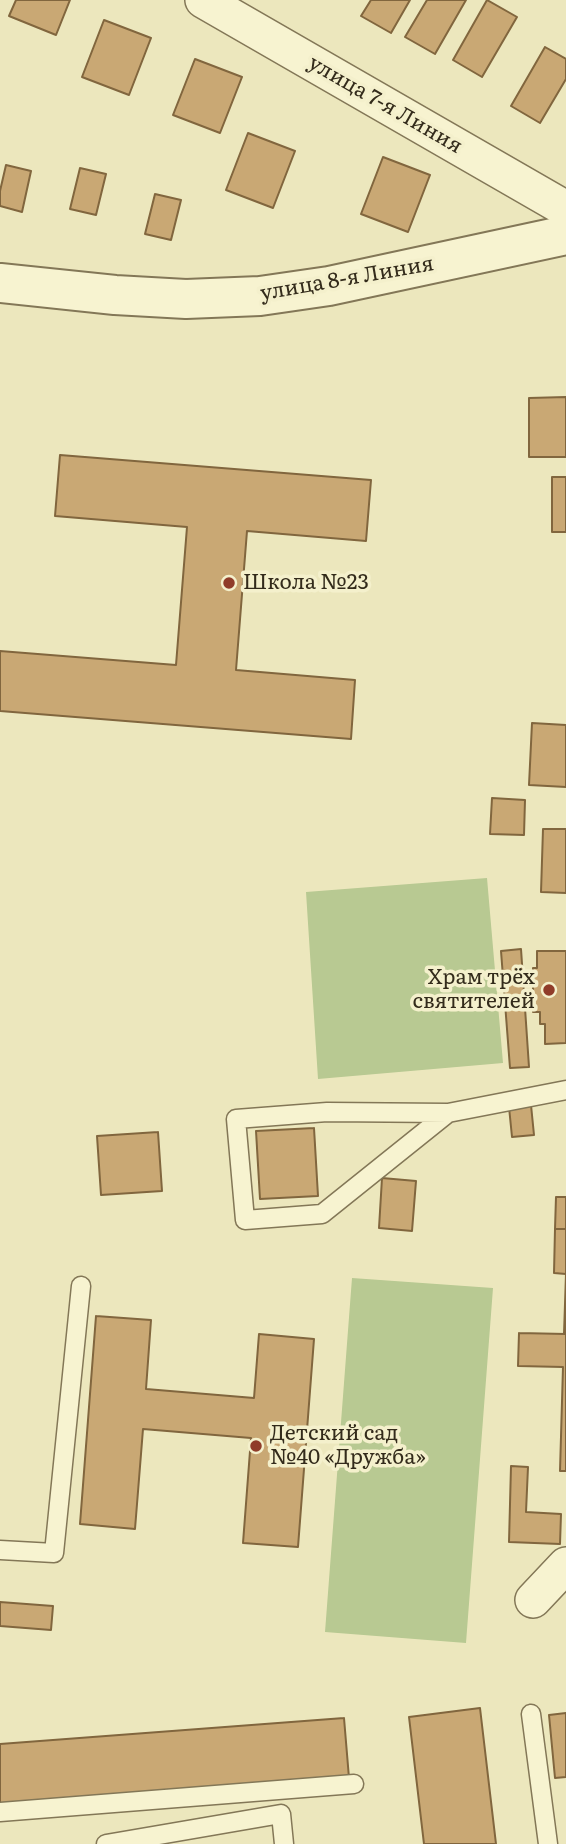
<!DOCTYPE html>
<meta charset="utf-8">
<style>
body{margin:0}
canvas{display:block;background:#ece7bd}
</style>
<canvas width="566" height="1844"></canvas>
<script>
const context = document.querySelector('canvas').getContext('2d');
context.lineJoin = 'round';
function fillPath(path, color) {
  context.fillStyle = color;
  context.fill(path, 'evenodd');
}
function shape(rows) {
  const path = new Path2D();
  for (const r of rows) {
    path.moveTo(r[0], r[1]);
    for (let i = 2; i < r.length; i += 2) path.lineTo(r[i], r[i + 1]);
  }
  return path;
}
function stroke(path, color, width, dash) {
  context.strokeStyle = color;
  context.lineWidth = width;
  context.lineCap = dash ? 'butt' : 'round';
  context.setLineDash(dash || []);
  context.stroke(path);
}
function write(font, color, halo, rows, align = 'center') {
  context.font = font + ' Literata,serif';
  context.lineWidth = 7;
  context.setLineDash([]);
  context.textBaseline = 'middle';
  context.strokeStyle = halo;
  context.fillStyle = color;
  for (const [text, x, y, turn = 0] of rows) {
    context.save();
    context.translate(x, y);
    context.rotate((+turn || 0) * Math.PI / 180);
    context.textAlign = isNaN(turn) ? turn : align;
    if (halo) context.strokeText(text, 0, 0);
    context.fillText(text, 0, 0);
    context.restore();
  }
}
fillPath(shape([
 [487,878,503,1063,318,1079,306,892],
 [352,1278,493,1288,466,1643,325,1632]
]), '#b8c992');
const building = shape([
 [16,0,70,0,56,35,9,16,16,0],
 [371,0,410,0,391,33,361,16,371,0],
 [427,0,466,0,435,54,405,37,427,0],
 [487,0,517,17,482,77,453,60,487,0],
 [104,20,151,38,129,95,82,77,104,20],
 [545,47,566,59,566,79,540,123,511,106,545,47],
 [195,59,242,77,220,133,173,115,195,59],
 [248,133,295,151,273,208,226,190,248,133],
 [383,157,430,175,408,232,361,214,383,157],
 [6,165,31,171,22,212,0,206,0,191,6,165],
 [80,168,106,174,96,215,70,209,80,168],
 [155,194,181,200,171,240,145,234,155,194],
 [566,397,566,457,529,457,529,398,566,397],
 [60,455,371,480,366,541,247,531,236,670,355,680,351,739,0,711,0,651,176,665,187,527,55,516,60,455],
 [552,477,566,477,566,532,552,532,552,477],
 [532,723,566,725,566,787,529,785,532,723],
 [492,798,525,800,524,835,490,834,492,798],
 [543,829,566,829,566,893,541,892,543,829],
 [521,949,529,1067,510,1068,501,951,521,949],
 [537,951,566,951,566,1043,545,1044,545,1024,540,1024,540,1012,533,1012,533,968,537,968,537,951],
 [531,1105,534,1135,512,1137,509,1107,531,1105],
 [314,1128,318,1196,260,1199,256,1131,314,1128],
 [158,1132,162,1191,101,1195,97,1136,158,1132],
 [382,1178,416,1181,412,1231,379,1228,382,1178],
 [556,1197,566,1197,566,1229,555,1229,556,1197],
 [555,1229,566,1229,566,1334,564,1334,566,1274,554,1273,555,1229],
 [96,1316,151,1320,146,1389,254,1398,259,1334,314,1339,298,1547,243,1543,251,1438,143,1429,135,1529,80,1524,96,1316],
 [519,1333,566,1334,566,1471,560,1471,563,1367,518,1366,519,1333],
 [511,1466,528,1467,526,1512,561,1514,560,1544,509,1542,511,1466],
 [0,1602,53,1606,51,1630,0,1626,0,1602],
 [480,1708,496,1844,424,1844,409,1717,480,1708],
 [566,1713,566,1777,555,1778,549,1715,566,1713],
 [344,1718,349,1778,0,1804,0,1744,344,1718]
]);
fillPath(building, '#c9a874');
stroke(building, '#81663e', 2);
const service = shape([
 [448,1113,322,1214,245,1220,236,1119,327,1112,448,1113,566,1090],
 [0,1550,54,1553,81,1286],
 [531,1714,548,1844],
 [0,1812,354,1784],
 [106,1844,281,1814,284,1844]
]);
const minor = shape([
 [203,0,566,209],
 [533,1600,566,1565]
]);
const tertiary = shape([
 [0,283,115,295,186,299,260,296,329,286,566,235]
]);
stroke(service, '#837757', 21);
stroke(minor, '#837757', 38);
stroke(tertiary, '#837757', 42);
stroke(service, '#f7f3d0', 18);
stroke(minor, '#f7f3d0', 35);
stroke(tertiary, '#f7f3d0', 38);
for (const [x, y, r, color] of [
 [229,583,7,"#903c29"],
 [549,990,7,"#903c29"],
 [256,1446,7,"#903c29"]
]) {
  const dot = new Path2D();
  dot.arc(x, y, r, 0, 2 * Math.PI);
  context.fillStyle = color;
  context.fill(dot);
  stroke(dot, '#f4f0cc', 2.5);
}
write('21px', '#332b1b', '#f4f0cc', [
 ["улица 7-я Линия",385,105,30],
 ["улица 8-я Линия",347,279,-10]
]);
write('21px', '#332b1b', '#f4f0cc', [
 ["Школа №23",243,583],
 ["Храм трёх",535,978,"right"],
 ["святителей",535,1002,"right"],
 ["Детский сад",270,1434],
 ["№40 «Дружба»",270,1458]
], 'left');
</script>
